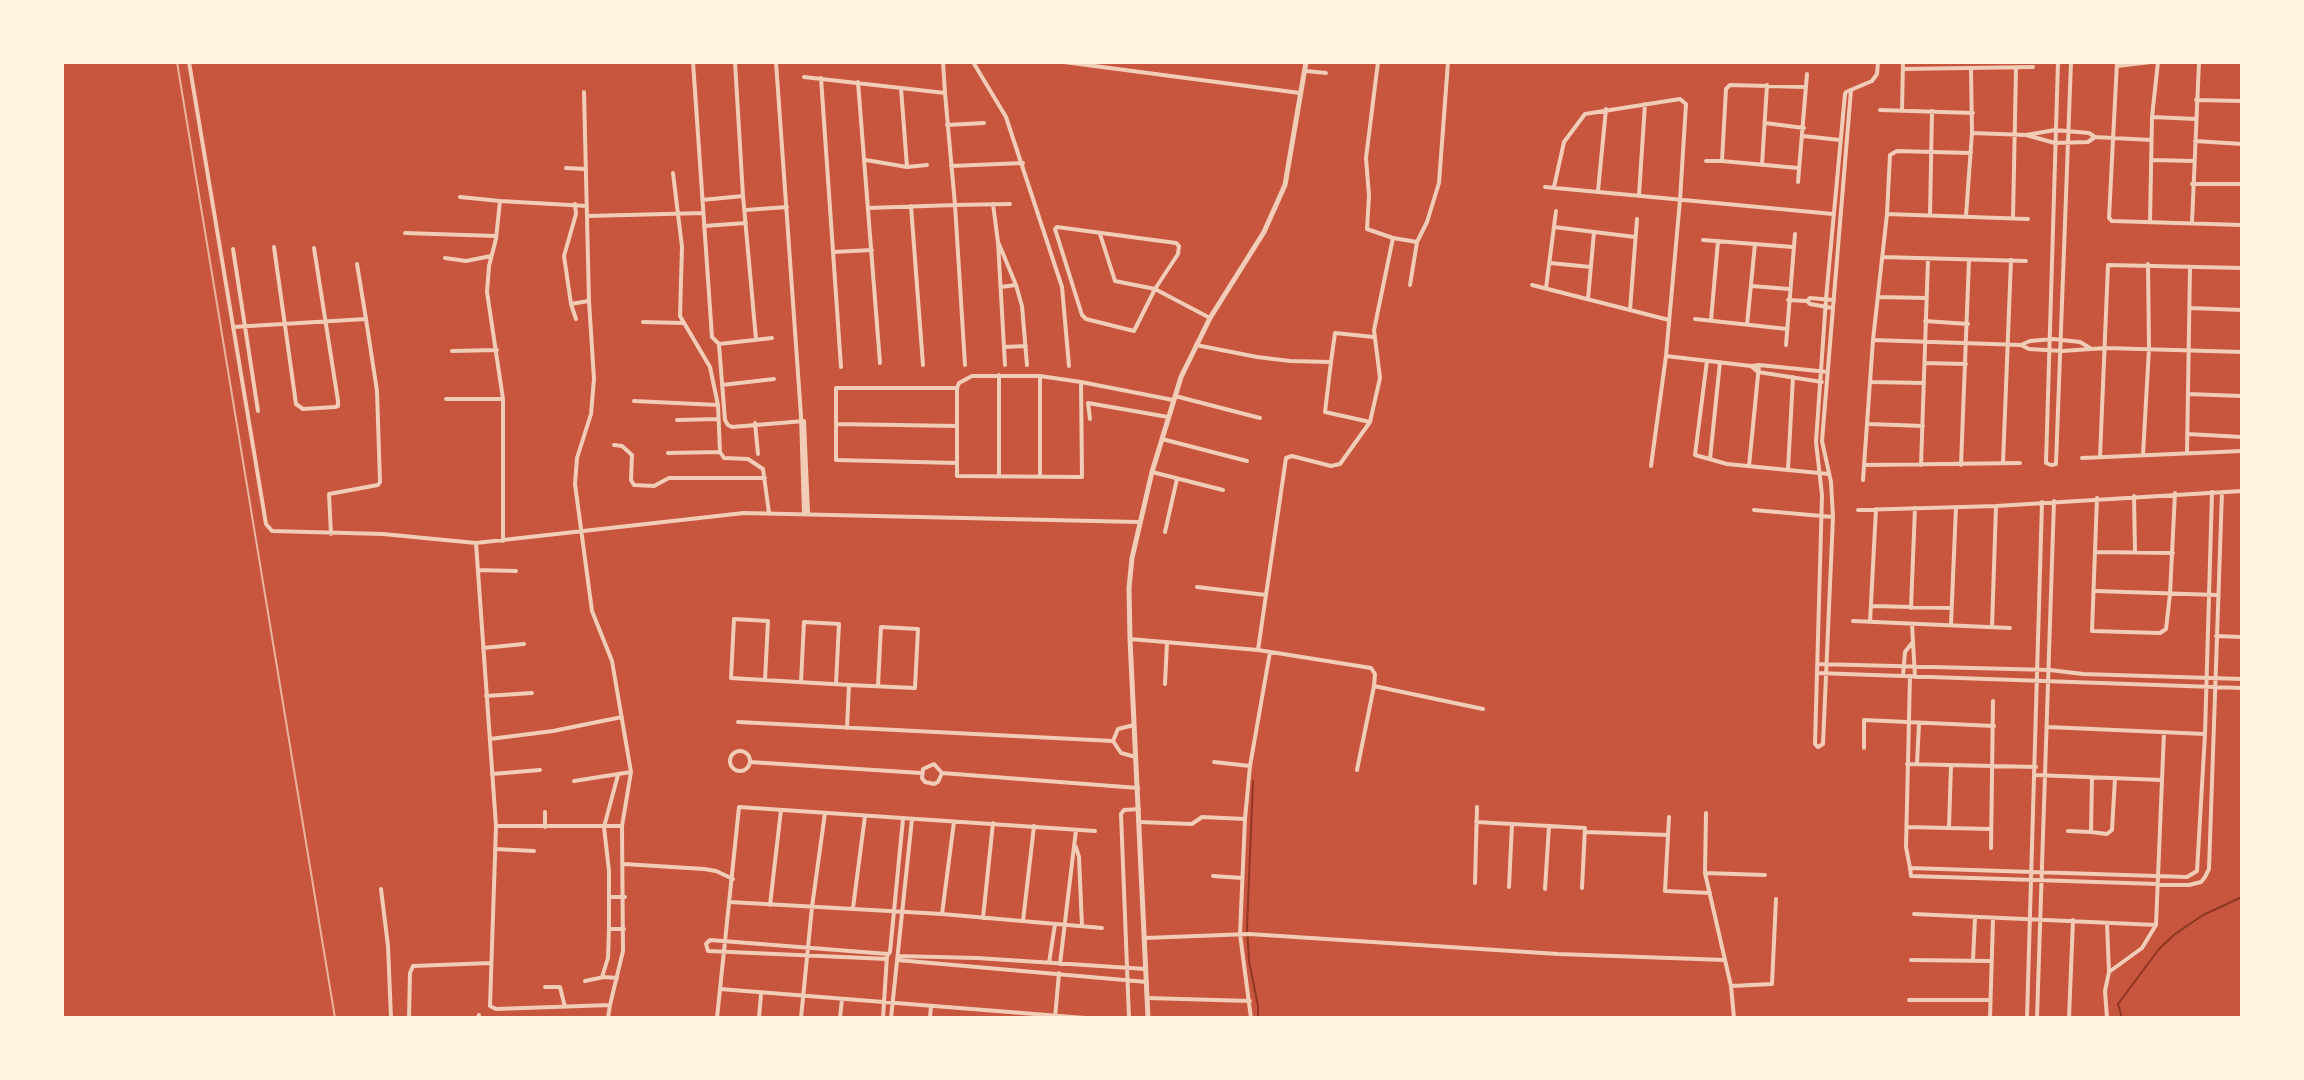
<!DOCTYPE html>
<style>
body{margin:0}
#map{position:relative;width:2304px;height:1080px;overflow:hidden;background:#c8553d;font-family:Rubik,sans-serif}
canvas{display:block}
.frame{position:absolute;inset:0;border:64px solid #fff3e0;pointer-events:none}
</style>
<div id="map">
<canvas width="2304" height="1080"></canvas>
<div class="frame"></div>
</div>
<script>
const context = document.querySelector('canvas').getContext('2d');
context.lineJoin = 'round';
function shape(rows) {
  const path = new Path2D();
  for (const r of rows) {
    if (r.length === 3) {
      path.moveTo(r[0] + r[2], r[1]);
      path.arc(r[0], r[1], r[2], 0, 2 * Math.PI);
      continue;
    }
    path.moveTo(r[0], r[1]);
    for (let i = 2; i < r.length; i += 2) path.lineTo(r[i], r[i + 1]);
  }
  return path;
}
function stroke(path, color, width, dash) {
  context.strokeStyle = color;
  context.lineWidth = width;
  context.lineCap = dash ? 'butt' : 'round';
  context.setLineDash(dash || []);
  context.stroke(path);
}
stroke(shape([
 [1253,781,1247,927,1249,961,1258,1006,1258,1018],
 [2122,1018,2118,1004,2159,949,2175,934,2203,915,2242,897]
]), '#8f3625', 2);
stroke(shape([
 [189,62,266,524,272,531,383,534,476,543,744,513,1138,522],
 [693,62,712,337,719,344,772,338],
 [735,62,743,196,756,339],
 [776,62,801,416,804,513],
 [943,62,945,93],
 [973,62,1006,117,1062,287,1069,366],
 [1064,62,1300,93],
 [1378,62,1366,158,1369,196,1367,229,1393,238],
 [2058,62,2046,463,2051,465,2056,464,2071,62],
 [2117,62,2109,218,2112,221,2242,225],
 [2117,66,2151,62],
 [1903,69,2033,67],
 [1306,71,1326,73],
 [804,77,945,93,955,205,1010,204],
 [821,78,841,367],
 [858,82,880,363],
 [901,88,907,167],
 [1851,90,1822,441,1831,482,1833,517,1823,744,1818,747,1815,744,1822,495,1816,442,1826,299,1845,94,1846,92,1872,81,1877,74,1878,62],
 [2196,100,2242,101],
 [1880,110,1973,113],
 [1902,111,1903,62],
 [2153,117,2195,119],
 [1765,123,1804,128],
 [947,125,984,123],
 [1972,133,2026,135,2055,143,2088,142,2095,137],
 [2026,135,2055,130,2089,133,2095,137,2151,140],
 [1803,136,1840,140],
 [2195,141,2242,144],
 [866,160,907,167,927,165],
 [2152,160,2193,161],
 [1706,161,1722,161],
 [1762,165,1767,85],
 [951,166,1023,163],
 [566,168,585,169],
 [1798,168,1722,161,1726,89,1730,85,1806,87],
 [673,173,682,247,680,316,710,367,718,405,720,452,724,458,748,459,763,469,769,513],
 [1798,182,1807,74],
 [2192,184,2242,184],
 [1545,187,1833,214],
 [1554,187,1564,142,1585,114,1680,99,1686,104,1680,200,1666,356,1651,466],
 [1598,191,1606,109],
 [1639,195,1645,104],
 [460,197,500,201],
 [702,200,743,196],
 [993,204,998,242,1005,365],
 [911,206,923,365],
 [868,208,955,205,965,365],
 [746,210,787,207],
 [1887,214,2028,219],
 [1930,215,1932,111],
 [588,216,703,213],
 [1966,216,1972,133,1971,70],
 [2013,218,2016,68],
 [2150,222,2152,117,2158,62],
 [2192,223,2199,62],
 [704,226,746,223],
 [1057,227,1176,243,1179,246,1178,254,1155,289,1134,331,1086,319,1082,315,1055,229,1057,227],
 [1554,227,1635,237],
 [405,233,496,236],
 [1100,234,1115,281,1155,289,1210,318],
 [1703,240,1793,247],
 [999,244,1016,285,1001,287],
 [274,247,296,404,303,409,335,407,338,406,338,401,314,248],
 [233,249,258,411],
 [833,252,872,250],
 [1882,257,2026,261],
 [445,258,466,261,491,256],
 [1550,263,1591,267],
 [1016,285,1022,306,1027,365],
 [1410,285,1417,242],
 [1532,285,1669,320],
 [1752,286,1789,289],
 [1546,288,1556,211],
 [1878,297,1926,298],
 [1588,299,1594,232],
 [1788,300,1807,301,1810,298,1834,300],
 [1807,301,1810,304,1833,308],
 [571,304,564,256,576,214,575,204],
 [2190,308,2242,310],
 [1630,310,1637,219],
 [576,319,571,304,588,301],
 [1695,319,1787,329],
 [1711,320,1718,241],
 [1925,321,1968,324],
 [643,322,683,323],
 [1747,325,1755,244],
 [233,327,366,319,357,264],
 [1873,340,2021,345,2030,341,2053,339,2080,342,2090,348],
 [719,345,725,420,728,425,732,427,804,421],
 [1196,345,1257,357,1290,361,1331,362,1325,412,1370,422],
 [1786,345,1795,234],
 [2021,345,2029,349,2062,351,2106,348,2242,352],
 [1004,347,1026,346],
 [452,351,497,350],
 [1666,356,1751,366,1759,365,1828,372],
 [1707,361,1695,455,1727,464,1829,474],
 [1331,362,1335,333,1374,337],
 [1925,363,1966,364],
 [1751,366,1758,372,1822,382],
 [1081,382,1082,477,957,476,957,463,836,460,836,388,957,388,959,383,972,376,1040,376,1081,382,1173,400],
 [1872,382,1924,383],
 [722,385,774,379],
 [957,388,957,462],
 [2188,394,2242,396],
 [1175,396,1260,418],
 [446,399,503,399],
 [634,401,718,405],
 [1090,419,1088,403,1168,417],
 [677,420,718,419],
 [804,421,808,512],
 [755,423,758,454],
 [836,424,957,426],
 [1869,424,1923,426],
 [2188,434,2242,437],
 [1162,439,1247,461],
 [614,445,622,446,632,455,631,480,634,485,654,486,669,478,765,478],
 [668,453,720,452],
 [2187,453,2190,267],
 [2143,455,2149,348,2148,264],
 [2100,457,2108,265,2242,268],
 [2082,458,2242,451],
 [1710,459,1720,362],
 [2003,463,2011,260],
 [1864,465,2020,463],
 [1921,465,1928,259],
 [1961,465,1969,260],
 [1749,466,1759,365],
 [1788,470,1793,377],
 [1152,472,1223,490],
 [999,476,999,375],
 [1040,477,1040,376],
 [1863,480,1873,340,1887,214,1890,155,1897,151,1971,153],
 [2212,492,2205,734,2197,871,2187,877,1910,868,1911,876,2189,885,2201,882,2205,877,2209,869,2222,492],
 [2134,496,2135,552],
 [2097,498,2092,631,2160,633,2166,629,2170,594,2175,493],
 [1754,510,1833,517],
 [1858,510,1996,506,2242,491],
 [1165,532,1177,479],
 [331,534,329,494,378,485,380,482,377,391,366,319],
 [503,541,503,399,487,292,489,266,496,239,500,201,587,206],
 [476,543,496,826,490,1006,496,1009,610,1005,623,951,622,826,631,772,612,661,592,611,575,484,577,458,591,414,594,379,589,301,584,92],
 [2096,552,2173,553],
 [478,570,516,571],
 [1197,587,1266,595],
 [2096,591,2217,595],
 [1872,606,1952,608],
 [1911,608,1915,508],
 [1853,621,2010,628],
 [1870,622,1876,509],
 [1912,624,1915,677],
 [1951,624,1956,507],
 [1992,627,1996,506],
 [2216,636,2242,637],
 [1130,639,1258,650,1371,668,1375,674,1374,686,1483,709],
 [483,648,524,644],
 [1258,650,1286,458,1292,456,1331,466,1340,464,1370,422,1380,378,1374,330,1393,238,1417,242,1427,222,1439,183,1448,62],
 [1817,664,2050,670,2083,674,2242,679],
 [1817,673,2242,688],
 [1903,676,1905,652,1912,643],
 [1910,676,1906,847,1910,868],
 [765,680,768,621,734,619,731,678,849,685,915,688,918,629,881,627,878,686],
 [801,682,804,622,839,624,836,684],
 [1165,684,1167,642],
 [486,696,532,693],
 [738,722,1113,741],
 [1134,725,1118,729,1113,741,1121,753,1136,757],
 [2048,727,2205,734],
 [847,728,849,685],
 [490,739,553,731,622,717],
 [1864,748,1864,720,1994,726],
 [740,761,10],
 [750,762,921,773],
 [1214,762,1250,766],
 [1907,764,2036,767],
 [1917,764,1919,724],
 [1357,770,1374,686],
 [942,773,938,782,934,784,925,782,922,778,923,769,934,764,942,773,1138,788],
 [492,774,540,770],
 [2035,775,2162,780],
 [2092,777,2091,832,2107,834,2112,830,2115,778],
 [574,781,631,772],
 [545,812,545,827],
 [1706,813,1705,873,1731,986,1734,1018],
 [1669,817,1665,891,1710,893],
 [1139,822,1192,824,1202,817,1245,819],
 [1476,822,1585,828,1582,888],
 [496,826,622,826],
 [1907,827,1991,829],
 [1949,827,1951,765],
 [2068,831,2091,832],
 [1586,832,1668,835],
 [1076,847,1079,857,1082,926],
 [1991,848,1993,701],
 [495,849,534,851],
 [624,864,704,869,716,871,733,879],
 [1705,873,1765,875],
 [1213,876,1242,878],
 [1475,883,1477,807],
 [1509,887,1512,824],
 [381,889,388,946,391,1018],
 [1545,889,1549,826],
 [609,897,625,897],
 [730,902,942,914,1102,928],
 [770,905,781,810],
 [853,908,865,816],
 [942,914,954,822],
 [1914,914,2156,925],
 [983,918,993,823],
 [1023,921,1034,826],
 [2107,923,2109,972],
 [609,929,624,929],
 [1145,938,1249,934,1558,954,1725,960],
 [898,956,977,958,1146,969],
 [887,959,708,951,706,944,710,940,888,954],
 [897,960,1147,982],
 [1911,960,1991,961],
 [1973,960,1975,918],
 [1049,963,1055,924],
 [1060,964,1076,830],
 [602,977,608,958,609,929,609,871,604,827,618,775],
 [585,981,604,977,617,978],
 [1731,986,1772,984,1776,899],
 [545,987,560,987,565,1007],
 [720,989,1085,1018],
 [1147,998,1250,1001],
 [1909,1000,1990,1000],
 [409,1018,410,973,413,966,491,963],
 [478,1018,479,1015],
 [608,1018,610,1005],
 [717,1018,739,807,1095,831],
 [759,1018,761,994],
 [801,1018,812,907,825,813],
 [840,1018,842,999],
 [883,1018,887,956,890,952,903,819],
 [891,1018,912,819],
 [930,1018,931,1006],
 [1055,1018,1059,973],
 [1129,1018,1121,814,1124,810,1139,809],
 [1251,1018,1240,934,1245,819,1250,766,1270,652],
 [1990,1018,1993,919],
 [2027,1018,2042,502],
 [2037,1018,2054,501],
 [2069,1018,2073,920],
 [2107,1018,2105,991,2109,972,2142,948,2156,925,2164,732]
]), '#f1ccb7', 4);
stroke(shape([
 [1148,1018,1130,639,1129,588,1132,558,1152,472,1181,377,1210,318,1264,232,1285,185,1306,62]
]), '#f1ccb7', 5);
stroke(shape([
 [177,62,335,1018]
]), '#e9b49f', 2);
</script>
